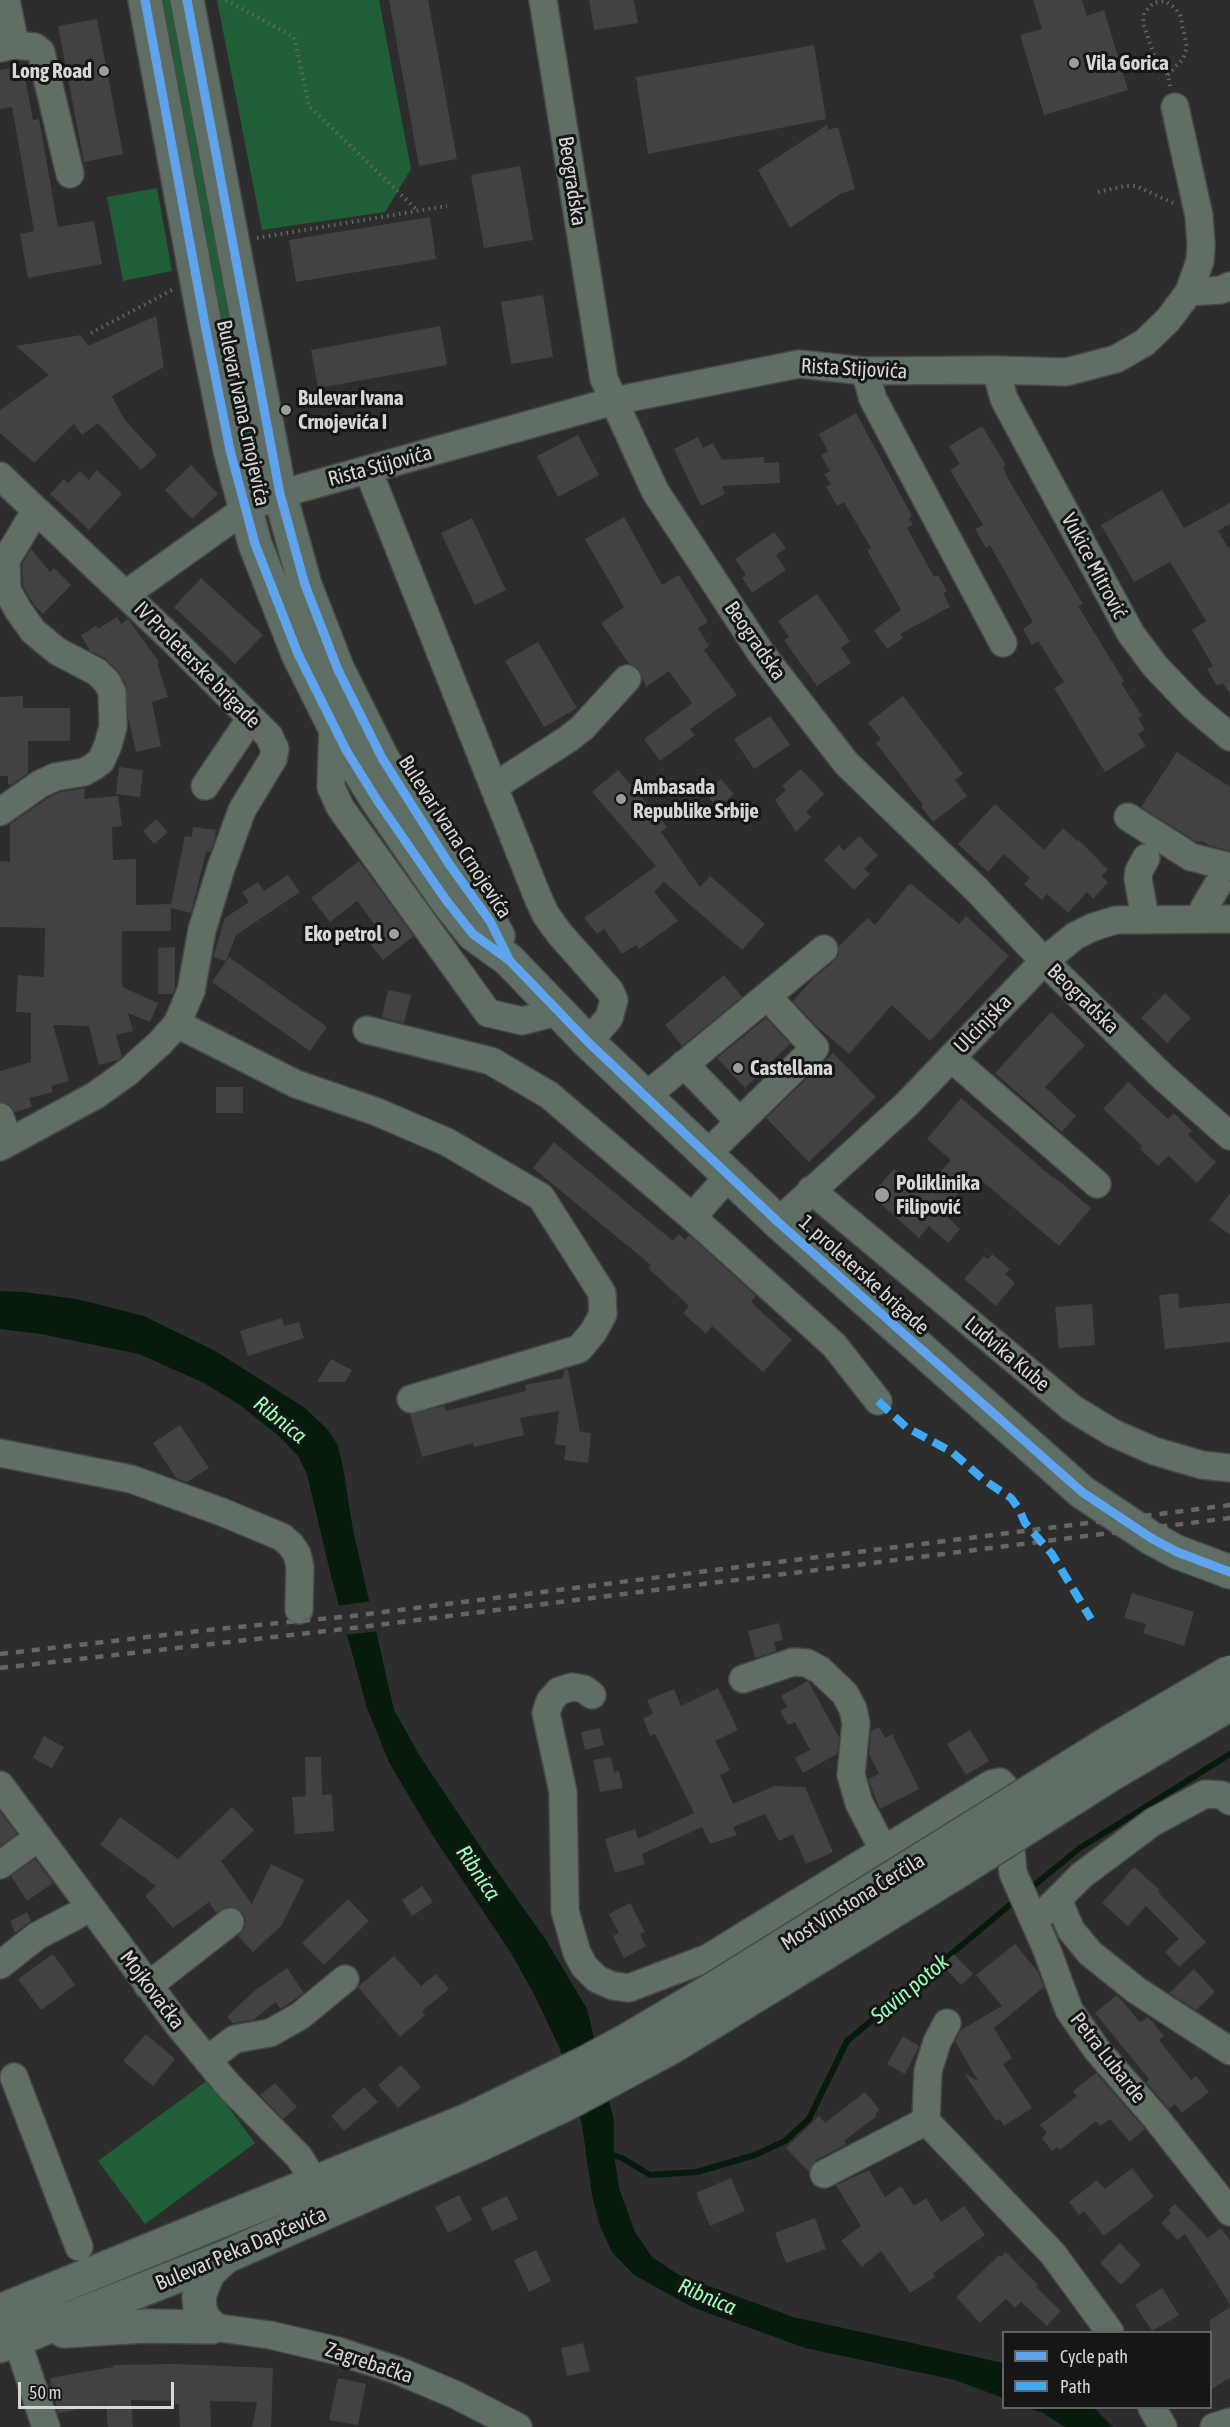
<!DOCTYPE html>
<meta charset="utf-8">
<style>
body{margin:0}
#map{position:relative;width:1230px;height:2427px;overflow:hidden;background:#2d2d2d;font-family:"Asap Condensed",sans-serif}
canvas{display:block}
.legend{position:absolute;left:1002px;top:2331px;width:210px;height:78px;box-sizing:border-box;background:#151615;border:2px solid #626362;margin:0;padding:8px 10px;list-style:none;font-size:18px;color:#d6d7d6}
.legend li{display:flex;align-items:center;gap:12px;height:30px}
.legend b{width:30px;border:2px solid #626362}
.scale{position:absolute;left:18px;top:2382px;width:156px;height:27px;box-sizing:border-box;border:3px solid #d6d7d6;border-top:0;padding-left:8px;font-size:18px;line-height:21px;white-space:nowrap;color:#d6d7d6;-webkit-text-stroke:4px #151615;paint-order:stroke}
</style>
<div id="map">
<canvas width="1230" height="2427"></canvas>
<ul class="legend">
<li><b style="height:8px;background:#60a3ed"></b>Cycle path</li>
<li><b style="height:8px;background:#3fa9f5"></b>Path</li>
</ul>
<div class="scale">50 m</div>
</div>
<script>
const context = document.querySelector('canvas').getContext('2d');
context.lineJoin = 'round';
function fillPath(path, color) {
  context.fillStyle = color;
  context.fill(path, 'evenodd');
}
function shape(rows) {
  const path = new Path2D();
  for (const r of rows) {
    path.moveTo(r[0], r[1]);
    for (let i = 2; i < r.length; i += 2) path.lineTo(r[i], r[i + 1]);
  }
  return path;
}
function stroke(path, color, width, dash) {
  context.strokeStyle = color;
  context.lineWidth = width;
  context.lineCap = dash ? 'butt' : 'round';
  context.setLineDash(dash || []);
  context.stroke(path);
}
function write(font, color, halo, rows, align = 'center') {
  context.font = font + ' "Asap Condensed",sans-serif';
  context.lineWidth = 6;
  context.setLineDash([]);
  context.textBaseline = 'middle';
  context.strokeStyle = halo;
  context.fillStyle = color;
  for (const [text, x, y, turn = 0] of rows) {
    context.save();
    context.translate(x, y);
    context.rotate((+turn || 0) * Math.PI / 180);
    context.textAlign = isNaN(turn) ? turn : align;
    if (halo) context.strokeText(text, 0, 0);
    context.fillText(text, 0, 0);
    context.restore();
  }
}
fillPath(shape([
 [159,0,175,0,263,448,247,451],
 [217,0,379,0,411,169,385,212,262,230],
 [157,188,172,271,123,281,107,197],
 [208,2080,255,2143,145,2224,98,2161]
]), '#205e37');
fillPath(shape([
 [0,1291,24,1292,77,1299,144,1316,217,1352,305,1408,328,1430,338,1446,343,1467,353,1530,394,1710,421,1758,494,1867,546,1940,587,2009,614,2121,614,2154,619,2188,635,2232,652,2257,679,2275,793,2317,1003,2363,1003,2398,955,2380,805,2348,692,2307,634,2275,612,2252,600,2226,592,2195,582,2125,560,2049,535,1996,511,1953,429,1830,389,1762,367,1708,331,1576,307,1474,298,1456,279,1436,240,1405,204,1383,139,1354,41,1334,0,1329],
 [1028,2408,1094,2408,1113,2427,1065,2427,1043,2413]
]), '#061b0c');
fillPath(shape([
 [372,1601,379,1631,344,1635,336,1606]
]), '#2d2d2d');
stroke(shape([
 [1027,1891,1080,1848,1230,1754],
 [607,2153,622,2158,650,2175,697,2172,755,2155,785,2141,809,2119,847,2041,1017,1899]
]), '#061b0c', 6);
fillPath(shape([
 [389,0,428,0,457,159,419,166],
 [589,0,634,0,638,23,594,30],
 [1033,0,1082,0,1087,16,1104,10,1128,90,1044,115,1020,35,1042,29],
 [97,19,123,154,84,162,58,26],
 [814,45,826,119,648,154,636,77],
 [23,66,33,120,39,119,58,227,94,221,102,264,28,278,20,234,34,231,12,107,0,109,0,70],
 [827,125,828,130,838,127,855,189,840,194,790,228,758,170],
 [520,166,533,240,484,248,471,175],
 [430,217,436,259,296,282,289,240],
 [543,295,553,357,511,364,501,302],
 [156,316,164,367,112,396,124,419,157,455,141,470,98,423,82,435,74,424,34,463,0,433,0,410,49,375,16,346,81,335,88,346],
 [440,326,447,365,318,388,311,350],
 [856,413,912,516,909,518,913,525,907,528,934,577,938,575,947,591,943,593,950,607,900,634,903,638,887,649,874,630,901,610,867,550,871,548,844,502,837,506,826,487,831,484,824,474,830,471,821,455,828,451,819,434],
 [982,426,1006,465,1003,467,1007,477,1083,604,1078,606,1124,681,1121,683,1142,716,1138,718,1145,730,1138,734,1146,746,1105,772,1054,688,1064,682,1038,641,1032,645,1023,629,1033,622,990,545,986,548,975,529,983,525,950,470,960,464,949,446],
 [578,435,599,475,558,497,537,456],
 [698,437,703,448,713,443,722,460,764,457,764,463,779,462,780,483,722,486,725,494,701,506,674,449],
 [191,465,218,494,192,519,165,490],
 [97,470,122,494,89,530,50,494,64,479,68,483,80,471,89,480],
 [1162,490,1184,528,1230,503,1230,524,1218,531,1230,550,1230,694,1223,683,1217,686,1207,669,1213,666,1192,630,1206,621,1170,562,1134,582,1101,525],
 [624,517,662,585,679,575,708,622,698,628,709,646,704,650,737,695,690,729,695,735,660,761,644,739,692,703,669,671,646,687,638,668,629,664,601,623,624,607,585,539],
 [472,518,506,590,475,605,441,533],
 [774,532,786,548,776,555,786,570,752,593,742,578,746,575,735,559],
 [31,549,50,572,54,568,71,585,43,614,34,605,23,586,22,564],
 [201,578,263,635,235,664,174,607],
 [817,594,850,641,841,648,851,663,817,686,784,640,789,637,778,621],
 [117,617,121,624,128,619,159,662,157,663,168,697,152,702,161,746,136,752,128,717,126,685,118,671,105,658,90,651,81,635,96,626,98,629],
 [538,642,577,708,544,727,505,661],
 [23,696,23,708,70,708,70,741,28,741,28,773,11,785,8,784,8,776,0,776,0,697],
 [903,696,963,774,955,780,967,796,933,822,921,806,923,805,876,743,881,739,868,723],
 [770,716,790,745,754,769,734,739],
 [1177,752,1230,787,1230,851,1208,845,1202,841,1197,842,1141,807],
 [119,767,143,770,140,797,116,794],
 [801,769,824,794,806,812,811,817,796,832,775,800,786,790,782,786],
 [618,770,667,827,661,832,700,887,710,876,765,924,742,950,664,882,654,892,678,921,639,949,636,945,622,954,604,929,597,934,584,918,656,866,592,792],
 [721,779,734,794,718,808,705,793],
 [85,788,84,799,118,796,122,826,112,827,113,860,136,859,136,905,171,904,185,836,192,837,193,827,216,830,215,839,210,852,206,852,191,913,171,908,171,931,122,931,122,987,158,1003,150,1022,128,1013,133,1031,116,1035,122,1057,118,1060,99,1065,89,1026,53,1025,69,1081,51,1086,53,1092,29,1098,32,1107,15,1112,10,1105,0,1102,0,1071,31,1062,31,1013,16,1012,18,975,44,977,45,928,0,927,0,861,10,862,10,824,48,798,60,792],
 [995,804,1044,850,1063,828,1077,841,1079,840,1108,870,1101,876,1108,882,1093,899,1087,892,1068,913,1047,894,1042,900,1024,884,1030,878,1004,854,988,872,958,844],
 [156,819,168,832,154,844,143,831],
 [859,836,878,855,864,869,870,874,854,890,824,860,839,845,844,851],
 [359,861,414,936,383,960,366,939,378,929,357,901,330,922,311,898],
 [288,875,300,892,236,935,226,961,213,957,225,918,249,902,242,892,258,882,264,891],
 [910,883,959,924,966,916,1009,956,930,1041,892,1005,849,1054,814,1024,793,1001,814,978,834,961,839,954,839,946,868,918,875,925],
 [175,947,175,988,173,994,158,994,158,948],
 [229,957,327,1027,310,1051,212,982],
 [724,975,742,997,682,1046,665,1025],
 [388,990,411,995,404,1023,382,1017],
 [1165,993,1191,1018,1167,1043,1141,1018],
 [1051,1012,1085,1045,1045,1087,1076,1116,1062,1132,995,1073],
 [766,1018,790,1044,745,1088,717,1058],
 [833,1053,876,1097,809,1162,766,1118],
 [1128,1082,1168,1119,1174,1113,1192,1131,1188,1135,1216,1162,1197,1183,1169,1156,1158,1166,1140,1149,1142,1146,1103,1109],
 [216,1087,243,1087,243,1113,216,1113],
 [961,1098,1053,1178,1054,1177,1091,1208,1059,1246,975,1175,942,1212,960,1229,948,1243,929,1226,919,1238,871,1195,894,1169,921,1193,951,1160,927,1139],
 [554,1142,673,1241,679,1234,685,1240,689,1235,756,1296,751,1302,792,1340,763,1372,712,1326,706,1334,683,1313,689,1306,648,1268,651,1265,533,1168],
 [1230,1193,1230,1235,1210,1220],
 [992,1254,1010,1269,1005,1274,1015,1283,996,1306,964,1279,984,1256,988,1259],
 [1178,1293,1179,1308,1230,1303,1230,1342,1165,1349,1159,1295],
 [1092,1304,1095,1345,1059,1348,1055,1307],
 [282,1318,284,1326,299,1322,304,1338,248,1356,240,1331],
 [331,1359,352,1370,345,1382,317,1382],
 [568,1369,580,1432,591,1433,588,1463,564,1460,566,1446,555,1444,559,1411,520,1418,524,1435,474,1447,473,1443,422,1457,410,1414,444,1406,446,1411,526,1391,525,1385,563,1378,564,1370],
 [180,1425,209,1468,187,1482,177,1479,153,1443],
 [1132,1593,1194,1612,1184,1646,1143,1633,1146,1624,1124,1618],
 [779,1623,783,1640,774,1642,776,1651,755,1658,748,1631],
 [808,1681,839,1737,837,1754,803,1773,795,1758,810,1750,795,1722,788,1725,780,1711,787,1707,781,1696],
 [718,1688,738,1730,715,1741,730,1770,720,1775,733,1804,774,1786,805,1787,833,1852,806,1864,793,1834,779,1841,765,1814,733,1827,737,1835,710,1844,702,1827,642,1854,645,1864,615,1873,605,1839,635,1829,638,1839,694,1813,655,1734,650,1736,643,1718,653,1714,647,1700,674,1689,681,1706],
 [879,1727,885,1738,892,1734,919,1789,880,1809,868,1779,879,1774,869,1754,871,1731],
 [600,1728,604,1745,585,1750,581,1732],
 [970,1730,989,1761,966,1775,947,1744],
 [44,1736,64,1747,52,1768,33,1758],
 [305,1757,321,1757,322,1795,332,1794,334,1831,295,1834,292,1797,306,1796],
 [611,1757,614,1772,619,1771,623,1788,600,1792,593,1760],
 [232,1807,254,1830,221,1861,252,1904,271,1864,304,1880,282,1925,253,1952,238,1936,244,1928,246,1920,243,1913,236,1908,227,1907,216,1913,209,1902,173,1928,145,1896,156,1886,100,1845,120,1817,178,1859],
 [0,1811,17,1834,0,1846],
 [35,1859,53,1883,27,1901,11,1876],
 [1134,1867,1160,1890,1158,1892,1206,1942,1179,1967,1165,1952,1179,1939,1146,1906,1128,1926,1102,1903],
 [422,1886,433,1902,412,1916,402,1900],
 [348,1899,369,1921,324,1965,302,1943],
 [630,1903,645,1932,640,1934,646,1946,624,1958,613,1936,619,1933,609,1914],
 [27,1912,31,1921,15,1933,10,1921],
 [1015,1944,1038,1972,1044,1987,994,2028,1012,2058,1003,2064,1032,2108,1004,2126,1000,2119,996,2121,964,2073,978,2081,955,2041,961,2030,1002,2006,976,1975],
 [53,1954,75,1985,41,2010,18,1979],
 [954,1954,973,1974,961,1985,942,1965],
 [394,1956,421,1986,436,1974,449,1989,422,2011,425,2015,400,2037,358,1987],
 [287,1968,304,1993,280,2009,276,2002,253,2020,233,2023,227,2017,254,1991],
 [1194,1969,1215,1992,1196,2010,1169,1993],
 [1117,1995,1140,2022,1148,2017,1164,2036,1159,2040,1174,2059,1191,2080,1196,2076,1209,2092,1182,2113,1175,2104,1169,2109,1146,2082,1149,2079,1095,2013],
 [146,2034,175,2059,153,2086,123,2061],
 [903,2036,919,2046,905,2074,887,2064],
 [401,2065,421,2087,398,2108,378,2085],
 [1096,2073,1145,2129,1130,2142,1110,2119,1100,2126,1096,2121,1060,2150,1057,2147,1052,2151,1042,2138,1047,2133,1040,2125,1077,2096,1073,2091],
 [275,2083,297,2107,283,2119,260,2095],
 [364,2087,378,2102,344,2131,331,2116],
 [865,2092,880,2110,875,2114,877,2116,844,2141,846,2144,843,2146,816,2160,809,2172,786,2148,819,2116,825,2123],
 [1132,2168,1154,2197,1104,2236,1084,2211,1079,2215,1069,2202,1097,2180,1105,2189],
 [869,2170,885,2197,901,2186,914,2206,926,2198,941,2222,964,2206,985,2235,933,2273,935,2277,910,2293,881,2251,862,2267,841,2241,861,2226,836,2185],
 [731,2178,745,2211,710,2226,696,2193],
 [459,2195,472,2220,448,2233,435,2207],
 [507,2196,518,2219,492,2231,481,2208],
 [1175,2204,1208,2238,1221,2228,1230,2241,1230,2304,1185,2234,1178,2240,1161,2223,1171,2213,1168,2210],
 [815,2218,826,2249,786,2263,775,2233],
 [1120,2243,1141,2265,1121,2285,1100,2263],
 [536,2250,551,2281,529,2292,514,2260],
 [1006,2252,1038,2285,1036,2287,1061,2311,1047,2326,1021,2302,1015,2308,1006,2299,980,2323,956,2297,999,2255,1001,2257],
 [1162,2288,1179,2315,1152,2331,1135,2305],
 [1230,2307,1230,2378,1210,2390,1210,2320],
 [583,2343,590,2371,567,2376,561,2348],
 [175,2364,273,2368,271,2427,252,2427,257,2402,210,2401,211,2427,180,2427,179,2404,175,2404,175,2401,131,2400,133,2427,108,2427,106,2405,58,2413,50,2378,113,2367,113,2365],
 [338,2378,366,2384,358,2425,329,2420]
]), '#414241');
const minor = shape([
 [543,0,604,379,655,491,761,653,846,763,977,890,1044,961,1164,1078,1230,1136],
 [15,45,35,47,41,52,70,174],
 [0,48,15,45,6,0],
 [1189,292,1221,290,1230,286],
 [996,370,1004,399,1131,634,1155,666,1192,705,1230,737],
 [865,371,873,399,1003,643],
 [368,470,538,898,546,915,559,933,610,991,614,1000,609,1018,588,1042],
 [0,476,169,636,269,736,275,749,273,759,242,810,221,868,202,930,191,991,177,1024,160,1043,128,1072,96,1095,0,1147],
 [126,594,244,510,280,494,614,401,799,364,865,371,996,370,1066,372,1116,359,1144,343,1168,320,1189,292,1200,261,1201,245,1199,216,1175,107],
 [333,725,331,787,340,807,488,1013,522,1021,557,1012],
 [205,786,251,718],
 [495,786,568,739,582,728,627,679],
 [0,812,40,784,55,777,84,772,93,767,101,761,108,745,113,727,112,692,107,682,97,672,57,651,33,631,18,610,7,590,6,560,36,510],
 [1128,817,1191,857,1230,867],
 [1145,919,1138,878,1139,871,1146,858],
 [1204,919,1204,908,1217,886],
 [177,1024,296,1084,377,1112,447,1142,541,1197,602,1293,603,1314,594,1331,579,1349,411,1399],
 [367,1030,491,1061,549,1095,692,1217,834,1345,878,1401],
 [951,1058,1097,1184],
 [684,1064,740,1122],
 [645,1097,824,949],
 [0,1117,9,1142],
 [706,1155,815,1048,767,996],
 [811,1190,1072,1408,1113,1433,1154,1451,1202,1465,1230,1468],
 [692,1217,729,1176],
 [778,1222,907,1104,1044,961,1075,936,1093,927,1116,920,1230,919],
 [0,1453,131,1479,222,1512,282,1537,291,1545,297,1554,300,1567,299,1610],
 [743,1679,793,1662,807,1663,820,1670,845,1694,853,1709,856,1723,851,1775,859,1803,884,1851],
 [592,1695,584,1689,572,1687,559,1691,550,1701,546,1713,563,1792,565,1911,577,1953,584,1966,597,1979,613,1986,629,1988,708,1958,991,1784,1000,1782,1004,1786,1006,1792,1013,1873,1047,1950,1069,2010,1097,2050,1156,2118,1230,2212],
 [0,1785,176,2022,228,2085,299,2157,316,2184],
 [0,1865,39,1837],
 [1058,1900,1071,1930,1090,1953,1136,1990,1230,2051],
 [1033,1917,1046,1911,1082,1875,1153,1822,1205,1794,1222,1795,1230,1801],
 [0,1965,37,1936,77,1915,89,1906],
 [148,1986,230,1922],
 [947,2023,937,2042,928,2071,926,2121,1053,2254,1110,2332],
 [207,2060,235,2039,270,2033,300,2016,345,1979],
 [14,2077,79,2247],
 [824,2174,926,2121],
 [212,2327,270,2335,338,2351,399,2371,456,2395,518,2427],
 [17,2340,46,2427],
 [1152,2408,1163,2427],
 [1214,2427,1230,2422]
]);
const major = shape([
 [145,0,205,325,230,450,255,544,298,654,346,750,377,800,446,900,473,934,509,960,588,1042,778,1222,1082,1492,1151,1538,1177,1552,1230,1572],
 [187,0,280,494,305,585,338,670,382,758,449,864,490,921,498,936],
 [0,2311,468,2120],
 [212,2327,204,2320,200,2309,199,2296,208,2273,225,2257],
 [64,2331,145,2326,212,2327],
 [0,2346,225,2257,479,2145]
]);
stroke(minor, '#484848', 30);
stroke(major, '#484848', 36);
stroke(shape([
 [226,0,294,37,309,106,418,211],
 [1168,75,1183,59,1187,47,1180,15,1175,8,1165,1,1153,3,1144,13,1143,23,1155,58,1168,75,1170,86],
 [1098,192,1125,186,1136,186,1173,203],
 [257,238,447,206],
 [91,333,172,290]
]), '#5f6862', 4, [1.5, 4.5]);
stroke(minor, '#606e63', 27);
stroke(major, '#5f6e64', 33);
stroke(shape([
 [0,1654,217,1629,352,1616,1230,1505],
 [0,1668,353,1628,1230,1518]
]), '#616863', 4.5, [8, 8]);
const majorBridge = shape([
 [468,2120,587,2062,629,2039,715,1988,1110,1742,1230,1672],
 [479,2145,568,2103,672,2047,957,1872,1110,1775,1230,1704]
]);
stroke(majorBridge, '#484848', 36, []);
stroke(majorBridge, '#5f6e64', 33);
stroke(shape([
 [878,1401,906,1427,952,1452,984,1480,1011,1498,1019,1509,1025,1523,1052,1554,1091,1619]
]), '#3fa9f5', 8, [15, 8]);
stroke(shape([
 [145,0,205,325,230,450,255,544,298,654,346,750,377,800,446,900,473,934,509,960,588,1042,778,1222,1082,1492,1151,1538,1177,1552,1230,1572],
 [187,0,280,494,305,585,338,670,382,758,449,864,490,921,508,957]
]), '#60a3ed', 9);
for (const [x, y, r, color] of [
 [1074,63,6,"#9b9c9b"],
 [104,71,6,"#9b9c9b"],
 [286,410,6,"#9b9c9b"],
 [621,799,6,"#9b9c9b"],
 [394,934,6,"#9b9c9b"],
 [738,1068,6,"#9b9c9b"],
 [882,1195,8,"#9b9c9b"]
]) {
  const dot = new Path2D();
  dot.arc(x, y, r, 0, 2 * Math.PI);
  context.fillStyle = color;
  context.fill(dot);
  stroke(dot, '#151615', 2);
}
write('bold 21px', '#d6d7d6', '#151615', [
 ["Vila Gorica",1086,63],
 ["Long Road",92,71,"right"],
 ["Bulevar Ivana",298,398],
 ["Crnojevića I",298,422],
 ["Ambasada",633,787],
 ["Republike Srbije",633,811],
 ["Eko petrol",382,934,"right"],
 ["Castellana",750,1068],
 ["Poliklinika",896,1183],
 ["Filipović",896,1207]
], 'left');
write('21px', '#d6d7d6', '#151615', [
 ["Beogradska",572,181,81],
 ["Rista Stijovića",854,369,3],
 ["Bulevar Ivana Crnojevića",243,413,78],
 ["Rista Stijovića",380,466,-15],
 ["Vukice Mitrović",1094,566,62],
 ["Beogradska",755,641,55],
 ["IV Proleterske brigade",197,665,45],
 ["Bulevar Ivana Crnojevića",455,837,57],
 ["Beogradska",1083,999,44],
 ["Ulcinjska",983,1024,-46],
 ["1. proleterske brigade",864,1275,42],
 ["Ludvika Kube",1007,1354,40],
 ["Most Vinstona Čerčila",853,1902,-32],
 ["Mojkovačka",152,1990,53],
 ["Petra Lubarde",1108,2058,52],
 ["Bulevar Peka Dapčevića",241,2249,-23],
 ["Zagrebačka",369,2363,18]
]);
write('italic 22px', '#97feb5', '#151615', [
 ["Ribnica",280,1420,39],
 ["Ribnica",478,1873,56],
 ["Savin potok",910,1989,-40],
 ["Ribnica",707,2297,23]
]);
</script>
